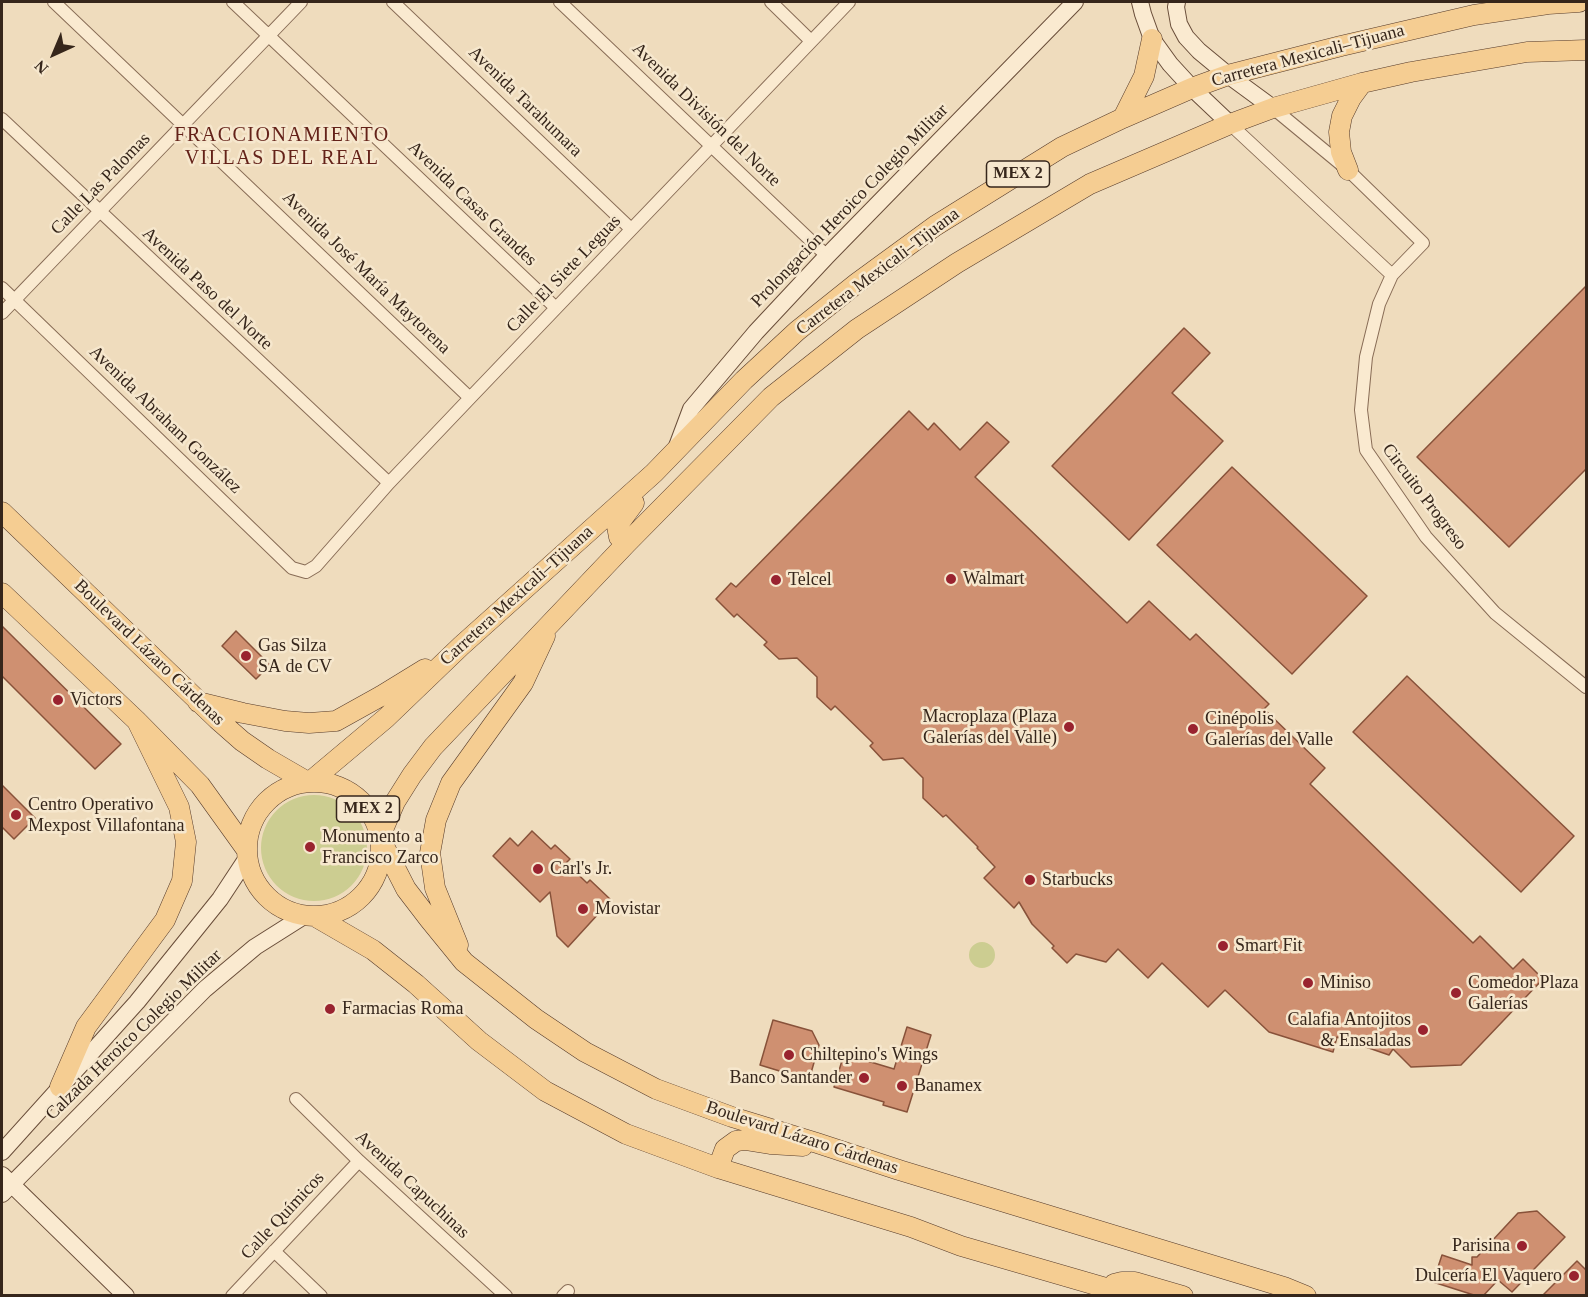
<!DOCTYPE html>
<meta charset="utf-8">
<style>
body{margin:0}
#map{position:relative;width:1588px;height:1297px;overflow:hidden;background:#efdcbd;font-family:Georgia,serif}
canvas{display:block}
.frame{position:absolute;inset:0;border:3px solid #36261b;pointer-events:none}
.north{position:absolute;left:24px;top:24px;width:60px;height:60px;-webkit-text-stroke:4px #f6e7cd;paint-order:stroke;rotate:224deg;font-size:16px;font-weight:700;line-height:24px;text-align:center;color:#36261b}
.north::after{content:'';display:block;margin:auto;width:21px;height:27px;background:#36261b;clip-path:polygon(50% 0,100% 100%,50% 72%,0 100%)}
</style>
<div id="map">
<canvas width="1588" height="1297"></canvas>
<div class="frame"></div>
<div class="north">N</div>
</div>
<script>
const context = document.querySelector('canvas').getContext('2d');
context.lineJoin = 'round';
function fillPath(path, color) {
  context.fillStyle = color;
  context.fill(path, 'evenodd');
}
function shape(rows) {
  const path = new Path2D();
  for (const r of rows) {
    if (r.length === 3) {
      path.moveTo(r[0] + r[2], r[1]);
      path.arc(r[0], r[1], r[2], 0, 2 * Math.PI);
      continue;
    }
    path.moveTo(r[0], r[1]);
    for (let i = 2; i < r.length; i += 2) path.lineTo(r[i], r[i + 1]);
  }
  return path;
}
function stroke(path, color, width, dash) {
  context.strokeStyle = color;
  context.lineWidth = width;
  context.lineCap = dash ? 'butt' : 'round';
  context.setLineDash(dash || []);
  context.stroke(path);
}
function write(font, color, halo, rows, align = 'center') {
  context.font = font + ' Georgia,serif';
  context.lineWidth = 5;
  context.setLineDash([]);
  context.textBaseline = 'middle';
  context.strokeStyle = halo;
  context.fillStyle = color;
  for (const [text, x, y, turn = 0] of rows) {
    context.save();
    context.translate(x, y);
    context.rotate((+turn || 0) * Math.PI / 180);
    context.textAlign = isNaN(turn) ? turn : align;
    if (halo) context.strokeText(text, 0, 0);
    context.fillText(text, 0, 0);
    context.restore();
  }
}
fillPath(shape([
 [314,848,53],
 [982,955,13]
]), '#cccd91');
const building = shape([
 [1587,285,1587,468,1509,547,1417,457,1587,285],
 [1184,328,1210,353,1172,393,1223,441,1129,540,1052,466,1184,328],
 [909,411,928,430,934,423,960,450,987,422,1009,442,975,477,1127,623,1149,601,1190,640,1196,634,1269,704,1264,709,1325,768,1310,784,1473,943,1480,936,1513,969,1523,959,1543,979,1461,1065,1411,1067,1393,1049,1389,1055,1337,1037,1333,1052,1269,1032,1225,990,1208,1007,1162,963,1148,978,1118,949,1106,962,1076,954,1067,963,1052,948,1054,946,1032,924,1019,902,1014,908,984,878,995,867,977,848,978,847,946,815,943,817,923,798,923,778,903,758,883,760,870,746,873,743,835,706,831,710,817,697,817,677,797,658,779,659,764,645,767,642,737,614,734,617,716,599,731,583,736,587,909,411],
 [1232,467,1367,596,1292,674,1157,545,1232,467],
 [2,626,121,744,95,769,2,676,2,626],
 [236,631,270,665,256,679,222,646,236,631],
 [1407,676,1574,836,1521,892,1353,732,1407,676],
 [2,785,35,818,14,839,2,827,2,785],
 [532,831,551,849,555,845,570,859,566,863,587,883,590,880,611,900,568,947,557,936,550,892,540,902,493,856,510,838,518,846,532,831],
 [773,1020,812,1031,819,1045,809,1080,760,1065,773,1020],
 [907,1027,931,1035,907,1112,883,1105,884,1102,834,1087,844,1054,894,1069,907,1027],
 [1537,1211,1565,1237,1512,1292,1498,1280,1483,1296,1477,1296,1433,1282,1442,1255,1472,1265,1472,1257,1477,1257,1518,1213,1537,1211],
 [1577,1261,1587,1271,1587,1296,1542,1296,1577,1261]
]);
fillPath(building, '#cf9071');
stroke(building, '#88523a', 1.5);
const street = shape([
 [54,2,470,398],
 [233,2,556,308],
 [393,2,631,229],
 [560,2,827,256],
 [771,2,811,41],
 [1273,108,1348,170,1423,243,1392,275,1379,304,1366,357,1361,410,1366,450,1426,537,1495,613,1586,687],
 [2,119,389,483],
 [1230,124,1392,275],
 [2,288,292,568,306,572,316,566,389,483,470,398,849,2],
 [2,313,301,2],
 [296,1099,359,1161,506,1296],
 [274,1251,321,1296],
 [232,1296,359,1161],
 [563,1296,568,1291]
]);
const secondary = shape([
 [1140,2,1143,14,1152,39,1170,64,1192,88,1230,124],
 [1177,2,1176,7,1179,24,1186,37,1199,51,1228,75,1273,108],
 [676,449,691,409,756,332,827,256,1075,2],
 [2,1152,137,1002,220,899,247,858],
 [2,1175,126,1296],
 [2,1194,205,989,255,947,304,916]
]);
const primary = shape([
 [1123,118,1144,76,1152,39],
 [1348,170,1341,152,1339,132,1342,116,1351,98,1362,83],
 [2,512,217,719,242,741,268,759,306,781],
 [626,544,619,537,617,526,634,503],
 [2,593,137,721,200,785,246,849],
 [198,702,243,713,285,721,309,723,336,721,381,696,425,669],
 [311,781,386,718,461,646,654,473,744,380,797,331,857,283,935,226,1062,147,1123,118,1192,88,1228,75,1341,46,1474,15,1548,4,1579,2],
 [314,849,67],
 [381,834,395,802,412,775,433,747,626,544,771,397,857,329,957,263,1090,184,1230,124,1273,108,1362,83,1411,72,1527,52,1586,50],
 [383,844,406,889,429,919,464,962,536,1019,585,1052,656,1089,732,1117,817,1143,899,1170,1284,1287,1306,1296],
 [316,917,373,950,416,984,479,1041,545,1091,626,1134,718,1168,911,1227,961,1246,1134,1296],
 [458,945,435,888,430,853,436,820,451,783,523,683,545,636],
 [60,1087,86,1027,165,920,182,881,186,842,179,807,137,721],
 [718,1168,725,1149,736,1141,745,1140,770,1144,803,1146],
 [1114,1284,1122,1282,1135,1282,1183,1296]
]);
stroke(street, '#886c56', 14);
stroke(secondary, '#694d39', 18);
stroke(primary, '#553a2a', 21);
stroke(street, '#faead0', 12);
stroke(secondary, '#faead0', 16);
stroke(primary, '#f5cd92', 20);
for (const [x, y, r, color] of [
 [951,579,6,"#99232f"],
 [776,580,6,"#99232f"],
 [246,656,6,"#99232f"],
 [58,700,6,"#99232f"],
 [1069,727,6,"#99232f"],
 [1193,729,6,"#99232f"],
 [16,815,6,"#99232f"],
 [310,847,6,"#99232f"],
 [538,869,6,"#99232f"],
 [1030,880,6,"#99232f"],
 [583,909,6,"#99232f"],
 [1223,946,6,"#99232f"],
 [1308,983,6,"#99232f"],
 [1456,993,6,"#99232f"],
 [330,1009,6,"#99232f"],
 [1423,1030,6,"#99232f"],
 [789,1055,6,"#99232f"],
 [864,1078,6,"#99232f"],
 [902,1086,6,"#99232f"],
 [1522,1246,6,"#99232f"],
 [1574,1276,6,"#99232f"]
]) {
  const dot = new Path2D();
  dot.arc(x, y, r, 0, 2 * Math.PI);
  context.fillStyle = color;
  context.fill(dot);
  stroke(dot, '#f6e7cd', 2);
}
for (const [x, y, w] of [
 [1018,174,63],
 [368,809,63]
]) {
  const box = new Path2D();
  box.roundRect(x - w / 2, y - 13, w, 26, 4.5);
  context.fillStyle = '#f6e7cd';
  context.fill(box);
  stroke(box, '#36261b', 1.5);
}
write('bold 16px', '#36261b', null, [
 ["MEX 2",1018,174],
 ["MEX 2",368,809]
]);
write('18px', '#36261b', '#f6e7cd', [
 ["Carretera Mexicali–Tijuana",1308,56,-15],
 ["Avenida Tarahumara",525,102,44],
 ["Avenida División del Norte",706,115,44],
 ["Calle Las Palomas",101,184,-46],
 ["Avenida Casas Grandes",472,204,44],
 ["Prolongación Heroico Colegio Militar",850,206,-46],
 ["Carretera Mexicali–Tijuana",878,272,-37],
 ["Avenida José María Maytorena",366,273,44],
 ["Calle El Siete Leguas",564,274,-46],
 ["Avenida Paso del Norte",207,289,43],
 ["Avenida Abraham González",165,420,44],
 ["Circuito Progreso",1424,497,53],
 ["Carretera Mexicali–Tijuana",517,596,-42],
 ["Boulevard Lázaro Cárdenas",149,653,44],
 ["Calzada Heroico Colegio Militar",134,1035,-44],
 ["Boulevard Lázaro Cárdenas",802,1138,18],
 ["Avenida Capuchinas",412,1185,43],
 ["Calle Químicos",283,1216,-47]
]);
write('18px', '#36261b', '#f6e7cd', [
 ["Walmart",963,579],
 ["Telcel",788,580],
 ["Gas Silza",258,646],
 ["SA de CV",258,667],
 ["Victors",70,700],
 ["Macroplaza (Plaza",1057,717,"right"],
 ["Galerías del Valle)",1057,738,"right"],
 ["Cinépolis",1205,719],
 ["Galerías del Valle",1205,740],
 ["Centro Operativo",28,805],
 ["Mexpost Villafontana",28,826],
 ["Monumento a",322,837],
 ["Francisco Zarco",322,858],
 ["Carl's Jr.",550,869],
 ["Starbucks",1042,880],
 ["Movistar",595,909],
 ["Smart Fit",1235,946],
 ["Miniso",1320,983],
 ["Comedor Plaza",1468,983],
 ["Galerías",1468,1004],
 ["Farmacias Roma",342,1009],
 ["Calafia Antojitos",1411,1020,"right"],
 ["& Ensaladas",1411,1041,"right"],
 ["Chiltepino's Wings",801,1055],
 ["Banco Santander",852,1078,"right"],
 ["Banamex",914,1086],
 ["Parisina",1510,1246,"right"],
 ["Dulcería El Vaquero",1562,1276,"right"]
], 'left');
context.letterSpacing = '1.5px';
write('20px', '#642219', '#f6e7cd', [
 ["FRACCIONAMIENTO",282,136],
 ["VILLAS DEL REAL",282,159]
]);
context.letterSpacing = '0px';
</script>
